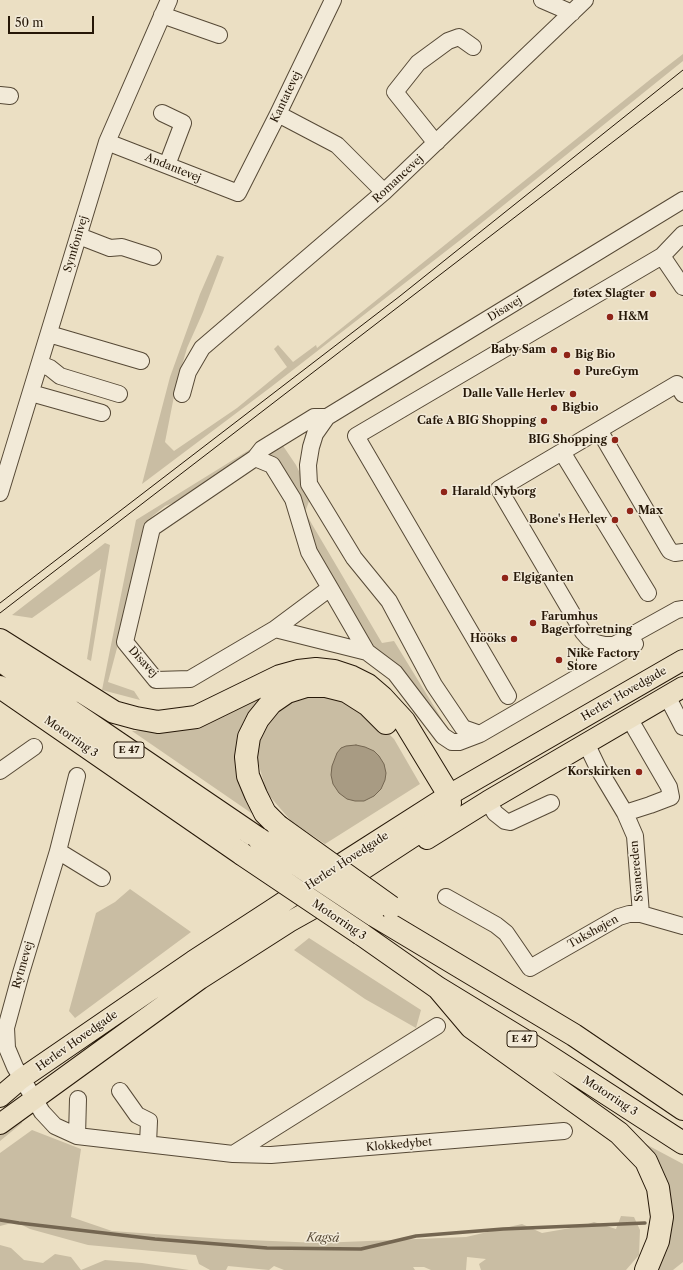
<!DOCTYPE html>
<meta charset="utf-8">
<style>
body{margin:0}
#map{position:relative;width:683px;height:1270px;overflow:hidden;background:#ebdfc3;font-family:"Libre Caslon Text",serif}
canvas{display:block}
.scale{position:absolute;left:8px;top:16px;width:86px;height:18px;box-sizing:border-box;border:2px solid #251707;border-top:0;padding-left:5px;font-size:12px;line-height:14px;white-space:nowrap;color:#251707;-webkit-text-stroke:3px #f2ead8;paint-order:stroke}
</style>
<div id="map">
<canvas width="683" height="1270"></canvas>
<div class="scale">50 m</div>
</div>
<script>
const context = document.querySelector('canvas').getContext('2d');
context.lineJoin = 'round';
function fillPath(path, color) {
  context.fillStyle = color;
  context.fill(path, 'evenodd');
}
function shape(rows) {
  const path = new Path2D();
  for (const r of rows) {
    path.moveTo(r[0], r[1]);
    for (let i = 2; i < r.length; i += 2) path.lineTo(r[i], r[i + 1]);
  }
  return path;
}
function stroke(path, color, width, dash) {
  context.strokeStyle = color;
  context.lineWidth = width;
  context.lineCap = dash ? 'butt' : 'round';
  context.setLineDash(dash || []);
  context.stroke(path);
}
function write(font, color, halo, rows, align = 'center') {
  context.font = font + ' "Libre Caslon Text",serif';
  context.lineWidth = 3;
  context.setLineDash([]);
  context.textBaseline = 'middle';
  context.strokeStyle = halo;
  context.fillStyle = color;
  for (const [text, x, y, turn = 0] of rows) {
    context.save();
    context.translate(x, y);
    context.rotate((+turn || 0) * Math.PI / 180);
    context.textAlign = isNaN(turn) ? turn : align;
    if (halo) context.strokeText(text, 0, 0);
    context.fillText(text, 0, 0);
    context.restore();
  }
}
fillPath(shape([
 [683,54,683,61,459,241,271,387,142,484,170,377,200,294,217,255,224,257,203,312,187,348,176,386,165,442,174,451,237,408,287,367,274,349,278,345,293,362,316,345,317,348,652,78],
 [275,434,296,465,311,496,305,512,313,526,382,643,394,641,443,721,437,720,373,651,260,452,238,460,173,503,165,506,144,523,125,618,108,682,134,691,140,700,102,690,136,520],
 [105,543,110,545,91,661,87,659,101,569,32,618,12,615],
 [288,681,241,735,257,817,132,731,162,731],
 [324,692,356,704,379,724,394,739,420,784,325,844,291,821,267,793,257,759,261,732,273,711,293,697],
 [130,889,191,932,75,1018,69,1011,96,913,115,902],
 [309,938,421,1010,416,1028,365,999,294,950],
 [20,1120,22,1121,22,1123,0,1141,0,1135],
 [32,1130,81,1149,71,1217,112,1231,225,1239,319,1243,466,1237,522,1224,542,1233,582,1226,594,1222,616,1229,621,1216,634,1217,640,1230,639,1255,626,1270,481,1270,479,1264,486,1259,467,1257,466,1270,431,1270,424,1267,413,1267,415,1270,284,1270,274,1266,269,1270,228,1266,226,1270,210,1270,199,1264,196,1255,88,1245,30,1229,16,1222,0,1226,0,1153],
 [638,1140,683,1164,683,1262,673,1270,658,1270,669,1244,672,1205,658,1164],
 [0,1245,11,1248,24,1260,43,1263,55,1254,71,1257,81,1270,105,1260,142,1263,189,1270,0,1270]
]), '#c9bda3');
const water = shape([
 [356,745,365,747,374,751,379,756,384,764,386,773,385,780,381,789,374,796,364,801,355,801,347,799,339,793,333,784,331,775,332,766,337,753,341,748,346,746,356,745]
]);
fillPath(water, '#a89b83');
stroke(water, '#746651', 1);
stroke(shape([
 [0,1220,19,1223,155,1239,267,1248,361,1249,416,1236,503,1229,645,1223]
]), '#746651', 3.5);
const minor = shape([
 [542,0,572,13],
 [162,15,219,35],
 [0,95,10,96],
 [162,113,183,123,167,165],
 [278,114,337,145,384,192],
 [107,142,238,193,278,114,333,0],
 [437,142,431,137,395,92,418,63,448,41,459,37,473,47],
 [79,236,110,248,122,247,153,257],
 [662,256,683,234],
 [49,334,141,361],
 [40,364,50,368,60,376,119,394],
 [31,393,102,413],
 [182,394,188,372,202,348,384,192,585,0],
 [683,394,677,384,499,489,583,632,589,639,596,643,605,645,614,645,677,610,683,609],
 [599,430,668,548,670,551,675,553,683,552],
 [562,452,648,593],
 [255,458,272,465,293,499,309,552,330,588,275,629,190,679,156,680,125,642,152,528,255,458],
 [255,458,262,449,314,417,327,417],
 [0,493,107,142,169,0],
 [330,588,367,652],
 [275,629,367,652,395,673,443,736,452,742,459,742,480,734,635,644],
 [585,660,600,654,612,654],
 [508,696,356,436,662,256,683,287],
 [667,696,683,727],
 [480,734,463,728,434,685,389,601,354,558,309,484,308,465,311,447,315,434,327,417,683,200],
 [586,743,598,768,625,813,635,836,641,914],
 [0,771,34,747],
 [77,776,58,851,21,973,6,1028,7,1048,15,1067,42,1112,55,1126,77,1136,233,1154,437,1026],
 [488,801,495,813,505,821,510,822,551,803],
 [625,813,650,805,671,797,669,787,629,718],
 [58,851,102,878],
 [446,897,496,925,506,933,530,968,619,917,629,914,641,914,683,926],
 [120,1091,137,1115,149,1121,148,1144],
 [77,1136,78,1099],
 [233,1154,271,1155,564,1131]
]);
const major = shape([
 [427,839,488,801,683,687],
 [0,1097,21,1079,193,961,273,909,344,862,449,795,683,660],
 [0,1124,200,979,289,922,332,898]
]);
const highway = shape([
 [0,640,114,712,136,718,158,722,196,717,280,676,298,671,316,669,334,671,352,677,368,685,382,697,404,721,449,795,450,803,447,812,440,818,339,884,337,888],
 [0,660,71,711,259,839],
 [0,687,242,854],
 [278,826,265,813,256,795,248,776,246,757,249,737,258,719,271,703,287,692,306,686,326,686,346,691,368,705,386,723],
 [372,914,574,1035,683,1109],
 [361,934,438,988,533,1046,683,1143],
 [438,988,471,1027,619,1133,646,1161,658,1188,662,1217,658,1241,646,1270]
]);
stroke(minor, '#564936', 18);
stroke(major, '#251707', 22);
stroke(highway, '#251707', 24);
stroke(minor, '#f2ead8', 16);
stroke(major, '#ebdfc3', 20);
stroke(highway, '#ebdfc3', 22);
stroke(shape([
 [0,603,400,296,683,70],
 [0,613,683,88]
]), '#251707', 1);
const highwayBridge = shape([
 [278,826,391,907],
 [259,839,372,914],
 [242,854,361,934]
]);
stroke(highwayBridge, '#251707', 24, []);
stroke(highwayBridge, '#ebdfc3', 22);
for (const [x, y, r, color] of [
 [653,294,4,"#8f2418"],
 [610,317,4,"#8f2418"],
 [554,350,4,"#8f2418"],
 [567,355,4,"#8f2418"],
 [577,372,4,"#8f2418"],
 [573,394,4,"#8f2418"],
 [554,408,4,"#8f2418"],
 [544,421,4,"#8f2418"],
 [615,440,4,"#8f2418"],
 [444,492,4,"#8f2418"],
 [630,511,4,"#8f2418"],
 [615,520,4,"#8f2418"],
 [505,578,4,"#8f2418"],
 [533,623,4,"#8f2418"],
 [514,639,4,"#8f2418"],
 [559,660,4,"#8f2418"],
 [639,772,4,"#8f2418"]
]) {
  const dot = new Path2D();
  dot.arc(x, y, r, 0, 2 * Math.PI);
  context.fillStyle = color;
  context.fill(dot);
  stroke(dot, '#f2ead8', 1.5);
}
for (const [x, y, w] of [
 [129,750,30],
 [522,1039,30]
]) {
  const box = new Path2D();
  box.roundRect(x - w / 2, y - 8, w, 16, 3);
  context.fillStyle = '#f2ead8';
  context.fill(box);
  stroke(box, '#251707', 1);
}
write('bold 10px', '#251707', null, [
 ["E 47",129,750],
 ["E 47",522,1039]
]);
write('11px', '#251707', '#f2ead8', [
 ["Kantatevej",286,97,-64],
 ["Andantevej",173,168,22],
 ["Romancevej",398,179,-43],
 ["Symfonivej",76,244,-73],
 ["Disavej",505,309,-31],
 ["Disavej",143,662,47],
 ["Herlev Hovedgade",624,694,-30],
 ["Motorring 3",71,737,35],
 ["Herlev Hovedgade",347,861,-33],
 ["Svanereden",637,871,-95],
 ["Motorring 3",339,920,34],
 ["Tukshøjen",593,932,-29],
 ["Rytmevej",23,965,-74],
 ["Herlev Hovedgade",77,1041,-35],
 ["Motorring 3",610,1096,33],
 ["Klokkedybet",399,1145,-5]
]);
write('bold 11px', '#251707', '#f2ead8', [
 ["føtex Slagter",645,294,"right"],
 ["H&M",618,317],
 ["Baby Sam",546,350,"right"],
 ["Big Bio",575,355],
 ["PureGym",585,372],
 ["Dalle Valle Herlev",565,394,"right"],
 ["Bigbio",562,408],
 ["Cafe A BIG Shopping",536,421,"right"],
 ["BIG Shopping",607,440,"right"],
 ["Harald Nyborg",452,492],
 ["Max",638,511],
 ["Bone's Herlev",607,520,"right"],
 ["Elgiganten",513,578],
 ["Farumhus",541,617],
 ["Bagerforretning",541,630],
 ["Hööks",506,639,"right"],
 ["Nike Factory",567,654],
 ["Store",567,667],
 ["Korskirken",631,772,"right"]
], 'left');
write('italic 12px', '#594c39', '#f2ead8', [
 ["Kagså",323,1238,1]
]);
</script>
